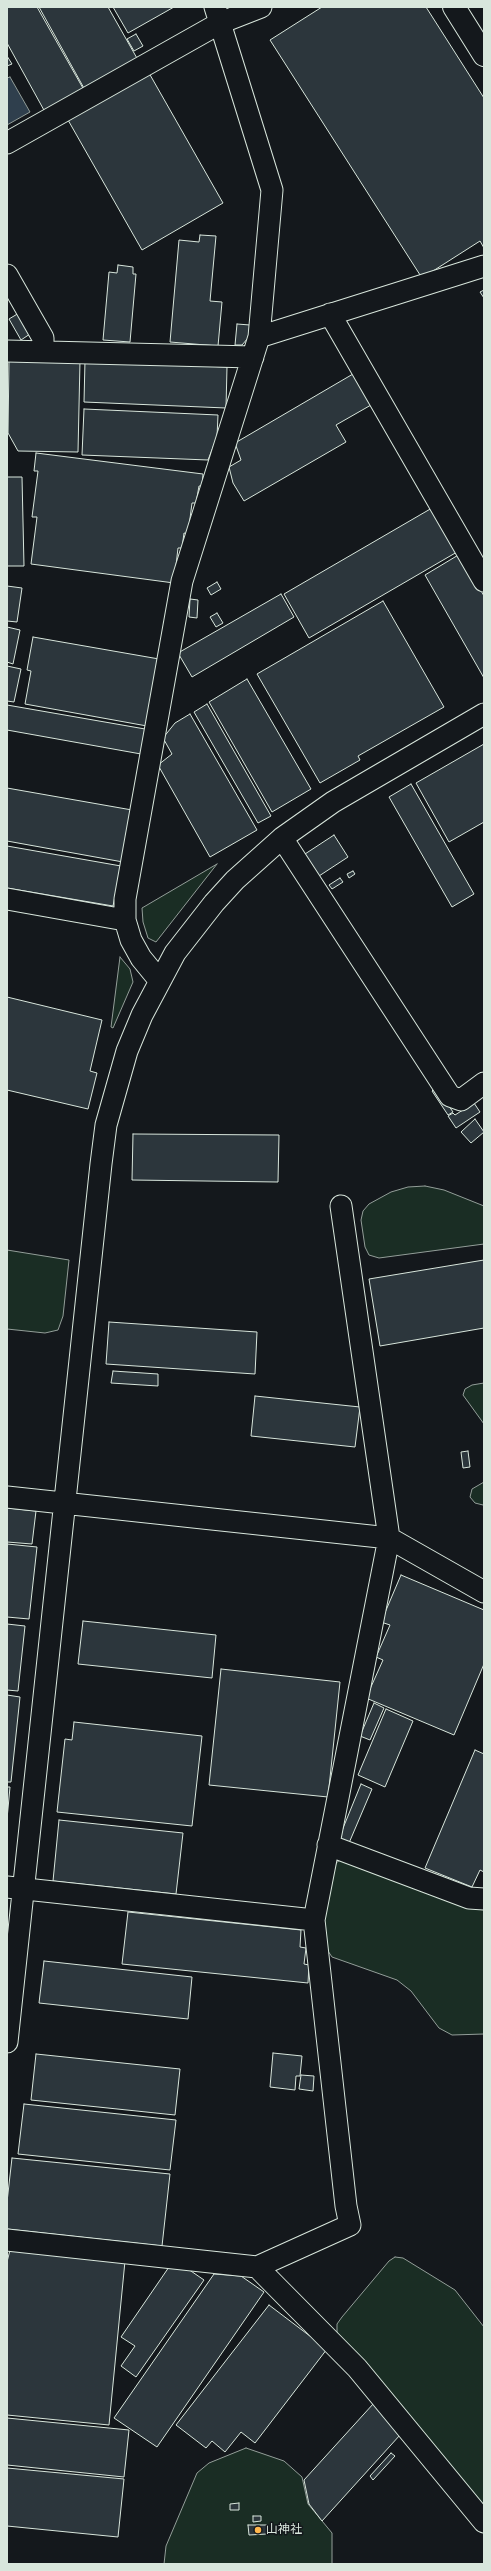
<!DOCTYPE html>
<meta charset="utf-8">
<style>
body{margin:0}
#map{position:relative;width:491px;height:2571px;overflow:hidden;background:#14181c;font-family:Arial,sans-serif}
canvas{display:block}
.frame{position:absolute;inset:0;border:8px solid #d8e6dc;pointer-events:none}
</style>
<div id="map">
<canvas width="491" height="2571"></canvas>
<div class="frame"></div>
</div>
<script>
const context = document.querySelector('canvas').getContext('2d');
context.lineJoin = 'round';
function fillPath(path, color) {
  context.fillStyle = color;
  context.fill(path, 'evenodd');
}
function shape(rows) {
  const path = new Path2D();
  for (const r of rows) {
    path.moveTo(r[0], r[1]);
    for (let i = 2; i < r.length; i += 2) path.lineTo(r[i], r[i + 1]);
  }
  return path;
}
function stroke(path, color, width, dash) {
  context.strokeStyle = color;
  context.lineWidth = width;
  context.lineCap = dash ? 'butt' : 'round';
  context.setLineDash(dash || []);
  context.stroke(path);
}
function write(font, color, halo, rows, align = 'center') {
  context.font = font + ' Arial,"Noto Sans JP",sans-serif';
  context.lineWidth = 3;
  context.setLineDash([]);
  context.textBaseline = 'middle';
  context.strokeStyle = halo;
  context.fillStyle = color;
  for (const [text, x, y, turn = 0] of rows) {
    context.save();
    context.translate(x, y);
    context.rotate((+turn || 0) * Math.PI / 180);
    context.textAlign = isNaN(turn) ? turn : align;
    if (halo) context.strokeText(text, 0, 0);
    context.fillText(text, 0, 0);
    context.restore();
  }
}
const green = shape([
 [217,864,156,942,148,938,143,922,142,908,217,864],
 [120,957,130,969,133,982,113,1028,111,1027,120,957],
 [425,1186,444,1190,484,1206,484,1244,379,1258,369,1255,365,1247,361,1220,363,1211,369,1204,391,1192,408,1187,425,1186],
 [7,1250,69,1260,63,1316,58,1330,45,1333,7,1329,7,1250],
 [484,1383,484,1424,463,1395,465,1389,472,1385,484,1383],
 [484,1482,484,1505,483,1505,475,1503,470,1497,472,1489,484,1482],
 [343,1858,484,1904,484,2034,452,2035,439,2028,411,1991,397,1980,332,1957,328,1951,322,1920,336,1863,343,1858],
 [395,2257,403,2258,455,2290,484,2327,484,2511,337,2334,337,2324,342,2317,389,2261,395,2257],
 [246,2448,284,2461,302,2477,308,2504,332,2533,332,2564,164,2564,166,2546,197,2473,209,2463,246,2448]
]);
fillPath(green, '#1a2d24');
stroke(green, '#939e99', 1);
const water = shape([
 [10,77,30,112,7,125,7,78,10,77]
]);
fillPath(water, '#2f3f4d');
stroke(water, '#939e99', 1);
const building = shape([
 [7,7,37,7,84,90,45,112,7,43,7,7],
 [39,7,108,7,138,60,85,90,39,7],
 [113,7,174,7,128,33,113,7],
 [322,7,426,7,484,98,484,248,480,241,422,278,270,40,322,7],
 [136,34,143,46,134,51,127,39,136,34],
 [7,56,12,64,7,66,7,56],
 [149,73,223,203,142,250,68,120,149,73],
 [200,235,216,236,210,301,222,302,218,346,170,342,179,240,199,242,200,235],
 [118,265,133,267,133,274,136,274,130,342,103,340,109,272,117,273,118,265],
 [484,290,484,298,480,292,484,290],
 [19,313,30,334,21,340,9,319,19,313],
 [237,324,250,325,248,338,242,345,235,345,237,324],
 [9,360,80,361,78,452,18,451,8,433,9,360],
 [85,361,227,367,226,408,84,402,85,361],
 [353,374,371,405,336,425,346,442,244,501,233,483,229,467,241,460,235,443,353,374],
 [84,409,218,415,217,437,208,460,82,455,84,409],
 [36,453,203,474,202,486,199,486,196,503,192,503,188,534,184,533,182,548,178,548,174,583,31,564,37,517,32,517,38,471,34,471,36,453],
 [7,477,22,477,24,566,7,566,7,477],
 [432,508,457,552,309,638,284,594,432,508],
 [460,554,484,596,484,678,425,575,460,554],
 [217,582,221,589,211,595,207,588,217,582],
 [7,586,22,588,17,622,7,621,7,586],
 [281,594,294,617,192,677,178,653,281,594],
 [190,599,198,600,197,618,189,617,190,599],
 [383,601,444,707,358,756,360,760,320,783,257,674,383,601],
 [217,613,223,623,216,627,210,617,217,613],
 [7,627,20,630,13,664,7,662,7,627],
 [33,637,159,659,147,726,25,704,31,671,27,670,33,637],
 [7,666,21,669,14,702,7,701,7,666],
 [247,679,311,789,272,812,209,702,247,679],
 [207,704,271,816,258,823,194,712,207,704],
 [7,705,145,729,141,754,7,730,7,705],
 [190,714,257,830,210,857,158,765,172,754,163,738,175,723,190,714],
 [484,744,484,822,449,842,416,783,484,744],
 [411,784,474,894,452,907,389,797,411,784],
 [7,788,132,810,123,862,7,841,7,788],
 [334,835,348,857,319,876,305,854,334,835],
 [7,846,121,866,113,906,7,888,7,846],
 [353,871,355,874,349,878,347,874,353,871],
 [340,878,343,882,332,889,329,885,340,878],
 [7,997,102,1020,90,1071,97,1073,88,1109,7,1090,7,997],
 [436,1087,453,1112,448,1115,432,1091,436,1087],
 [474,1103,480,1112,456,1128,448,1116,453,1113,455,1115,474,1103],
 [475,1119,484,1132,471,1143,461,1132,475,1119],
 [133,1134,279,1135,278,1182,132,1180,133,1134],
 [484,1260,484,1328,380,1346,369,1279,484,1260],
 [109,1322,257,1332,255,1374,106,1364,109,1322],
 [113,1371,158,1374,158,1386,111,1383,113,1371],
 [255,1396,360,1407,355,1447,251,1436,255,1396],
 [468,1451,470,1467,463,1468,461,1452,468,1451],
 [7,1508,36,1511,32,1544,7,1542,7,1508],
 [7,1544,37,1547,29,1619,7,1617,7,1544],
 [401,1575,484,1610,484,1664,454,1735,366,1698,383,1660,376,1657,390,1625,381,1622,401,1575],
 [83,1621,216,1635,212,1678,78,1664,83,1621],
 [7,1624,25,1626,18,1691,7,1690,7,1624],
 [221,1669,340,1682,328,1797,209,1785,221,1669],
 [7,1695,20,1697,11,1782,7,1782,7,1695],
 [374,1703,384,1708,370,1740,360,1736,374,1703],
 [386,1709,413,1721,385,1787,358,1775,386,1709],
 [74,1722,202,1736,192,1826,57,1812,65,1739,72,1740,74,1722],
 [475,1750,484,1754,484,1872,480,1870,472,1887,425,1868,475,1750],
 [361,1784,372,1789,349,1843,339,1838,361,1784],
 [7,1787,10,1787,7,1819,7,1787],
 [59,1820,183,1833,176,1894,53,1881,59,1820],
 [128,1912,301,1930,300,1947,306,1948,304,1964,309,1965,308,1983,122,1964,128,1912],
 [44,1961,192,1977,188,2019,39,2003,44,1961],
 [273,2053,302,2056,300,2076,296,2076,295,2090,270,2087,273,2053],
 [36,2054,180,2069,175,2115,31,2100,36,2054],
 [301,2075,314,2076,313,2091,299,2089,301,2075],
 [24,2104,176,2120,170,2170,18,2154,24,2104],
 [12,2158,170,2174,162,2246,7,2229,7,2202,12,2158],
 [10,2250,125,2261,109,2425,7,2415,7,2262,10,2250],
 [169,2267,188,2269,204,2280,136,2377,121,2366,135,2346,121,2337,169,2267],
 [214,2274,241,2276,264,2292,157,2447,114,2418,214,2274],
 [269,2305,327,2349,255,2443,241,2432,225,2452,212,2441,206,2448,176,2425,269,2305],
 [374,2403,400,2435,322,2521,309,2504,304,2480,374,2403],
 [7,2418,129,2430,124,2477,7,2465,7,2418],
 [391,2453,395,2456,373,2480,370,2476,391,2453],
 [7,2468,124,2479,118,2537,7,2526,7,2468],
 [239,2503,239,2510,230,2510,230,2504,239,2503],
 [253,2516,261,2516,261,2521,253,2522,253,2516],
 [248,2525,267,2525,267,2534,249,2535,248,2525]
]);
fillPath(building, '#2c363c');
stroke(building, '#d8e6dc', 1);
const minor = shape([
 [7,143,220,23,261,7],
 [7,275,43,338,43,352],
 [330,314,484,581],
 [259,337,484,266],
 [7,351,253,357],
 [282,838,450,1096,461,1100,484,1083],
 [7,899,125,920],
 [159,980,141,958,131,940,125,920,125,899,182,581,259,337,272,190,215,7],
 [7,1497,389,1538,484,1592],
 [328,1845,469,1898,484,1899],
 [7,1887,314,1920],
 [7,2042,101,1164,106,1125,127,1051,142,1015,175,953,214,903,235,880,282,838,333,802,484,714],
 [7,2240,257,2267,357,2368,484,2522],
 [257,2267,350,2225,346,2206,314,1920,389,1538,341,1206]
]);
const major = shape([
 [454,7,484,55]
]);
stroke(minor, '#d8e6dc', 23);
stroke(major, '#d8e6dc', 24);
stroke(minor, '#14181c', 21);
stroke(major, '#14181c', 22);
for (const [x, y, r, color] of [
 [258,2530,4,"#ffb74d"]
]) {
  const dot = new Path2D();
  dot.arc(x, y, r, 0, 2 * Math.PI);
  context.fillStyle = color;
  context.fill(dot);
  stroke(dot, '#14181c', 1.5);
}
write('12px', '#d8e6dc', '#14181c', [
 ["山神社",266,2530]
], 'left');
</script>
